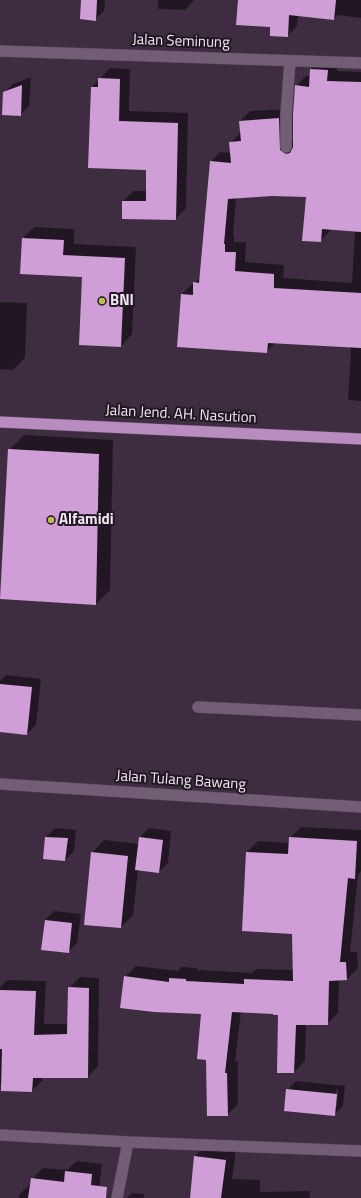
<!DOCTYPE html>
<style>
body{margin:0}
canvas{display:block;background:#3e2c41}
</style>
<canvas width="361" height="1198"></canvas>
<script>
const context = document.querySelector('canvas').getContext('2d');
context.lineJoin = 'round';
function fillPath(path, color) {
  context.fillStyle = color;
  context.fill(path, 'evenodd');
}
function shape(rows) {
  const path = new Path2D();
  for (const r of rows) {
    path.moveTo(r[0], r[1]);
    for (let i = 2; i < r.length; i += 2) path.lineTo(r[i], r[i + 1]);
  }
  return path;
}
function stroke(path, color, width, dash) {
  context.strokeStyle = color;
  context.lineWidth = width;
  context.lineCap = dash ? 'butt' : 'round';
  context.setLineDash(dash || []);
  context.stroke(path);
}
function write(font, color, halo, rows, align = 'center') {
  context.font = font + ' "Titillium Web",sans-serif';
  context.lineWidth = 4;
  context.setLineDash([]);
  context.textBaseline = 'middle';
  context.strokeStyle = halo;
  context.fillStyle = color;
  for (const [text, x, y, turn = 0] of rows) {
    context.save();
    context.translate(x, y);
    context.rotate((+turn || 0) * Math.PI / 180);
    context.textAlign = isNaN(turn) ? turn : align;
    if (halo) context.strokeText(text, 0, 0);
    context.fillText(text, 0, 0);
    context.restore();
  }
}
fillPath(shape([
 [82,0,105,0,104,11,95,20],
 [158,0,194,0,185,10,158,9],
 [239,0,361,0,361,18,337,15,334,19,298,15,297,26,288,36,271,26],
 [321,59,337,60,337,71,361,72,361,401,348,400,351,350,350,347,276,342,266,352,182,294,192,284,194,284,201,276,211,162,220,152,231,153,230,143,240,133,240,121,250,111,289,109,289,140,294,143,296,86,306,76,311,76,311,69],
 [272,195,307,196,320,241,330,231,330,229,355,231,352,283,283,278,284,265,245,262,246,242,234,242,234,235,233,235,236,198],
 [110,68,130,69,129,111,188,113,186,208,176,219,123,201,134,191,147,191,147,169,92,87],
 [31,77,29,106,20,115,4,93,13,84],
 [34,227,74,229,74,244,136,247,132,334,121,346,83,276,23,238],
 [0,302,27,303,25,358,13,370,0,369],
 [24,435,113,440,110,590,96,604,9,450],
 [6,675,41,679,36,725,27,734,0,731,0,681],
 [301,827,361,830,361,871,358,875,350,952,357,952,358,968,347,979,339,979,338,1013,327,1024,306,1024,305,1061,294,1072,279,1014,241,1011,235,1062,238,1062,238,1104,227,1115,207,1059,202,1013,125,977,136,966,178,971,181,967,197,968,197,970,252,973,256,969,294,970,293,933,247,852,258,841,290,843,290,838],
 [55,828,76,830,74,851,65,860,44,858,46,837],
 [149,828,171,831,168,863,159,872,138,870,133,915,121,927,85,924,92,853,104,840,139,844,140,837],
 [54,911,81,914,77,943,68,952,45,920],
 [80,977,99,978,98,1066,88,1077,42,1077,42,1081,32,1091,0,1084,0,987,7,980,46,981,44,1024,69,1024,69,988],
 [296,1081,345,1086,343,1106,334,1115,287,1090],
 [336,1089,338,1089,337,1107,335,1107],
 [205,1146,236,1150,232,1179,260,1180,260,1192,310,1191,310,1198,191,1198,195,1156],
 [77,1161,102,1164,98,1198,19,1198,19,1195,30,1184,32,1179,43,1168,67,1170],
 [132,1193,144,1194,144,1198,127,1198]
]), '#0007');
fillPath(shape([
 [81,0,97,0,96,21,80,19],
 [238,0,336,0,334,20,289,15,288,37,270,36,270,27,236,25],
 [310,69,328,70,327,81,361,82,361,232,322,229,321,242,302,241,306,197,272,196,228,199,224,244,225,244,225,252,236,252,235,271,274,274,274,288,361,293,361,348,268,343,267,353,177,347,181,294,193,295,193,282,199,283,210,161,231,163,229,142,241,141,239,121,279,118,280,150,286,154,290,153,293,147,293,115,295,85,309,87],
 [98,78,120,79,119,121,178,123,176,220,122,219,122,201,146,201,146,170,88,168,91,87,98,87],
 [22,85,21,116,2,115,3,92],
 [22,238,64,240,63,255,125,258,121,347,79,345,82,277,20,274],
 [8,449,99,454,96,605,0,599],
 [0,684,32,687,27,735,0,732],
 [45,837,68,838,65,861,43,859],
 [139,837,163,840,159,873,135,870],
 [289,837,357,841,355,879,348,878,340,962,346,962,347,980,329,981,328,1025,296,1025,294,1073,277,1073,278,1015,273,1015,273,1014,232,1012,225,1073,227,1073,228,1116,207,1116,206,1060,197,1059,201,1014,154,1012,120,1008,124,976,169,982,169,978,186,979,186,981,244,984,244,979,293,981,292,934,242,931,246,852,288,854],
 [91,852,128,856,121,928,84,925],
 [45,920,72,923,69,953,41,950],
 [68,987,89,988,88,1078,33,1078,32,1092,1,1091,2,1049,0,1049,0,990,36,991,34,1035,67,1034],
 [286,1089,337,1094,335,1116,284,1111],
 [194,1156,226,1160,221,1198,190,1198],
 [65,1171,92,1174,91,1185,107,1187,106,1198,28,1198,31,1178,64,1182]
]), '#d09ed7');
const minor = shape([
 [0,51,361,63],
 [286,147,286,115,290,61],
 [198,707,361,715],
 [0,784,361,807],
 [0,1135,128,1142,361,1151],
 [117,1198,128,1142]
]);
const trunk = shape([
 [0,422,361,439]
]);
stroke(minor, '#5b4a5e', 12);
stroke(trunk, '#5b4a5e', 12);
stroke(minor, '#715d74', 11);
stroke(trunk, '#b88cbe', 11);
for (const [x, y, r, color] of [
 [102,301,4,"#bac045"],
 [51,520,4,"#bac045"]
]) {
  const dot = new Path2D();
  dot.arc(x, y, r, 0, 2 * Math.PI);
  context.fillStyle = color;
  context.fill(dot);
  stroke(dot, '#201821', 1.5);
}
write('15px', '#f3e6f4', '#201821', [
 ["Jalan Seminung",181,42,2],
 ["Jalan Jend. AH. Nasution",181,415,3],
 ["Jalan Tulang Bawang",181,781,4]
]);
write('bold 15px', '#f3e6f4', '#201821', [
 ["BNI",110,301],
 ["Alfamidi",59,520]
], 'left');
</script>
